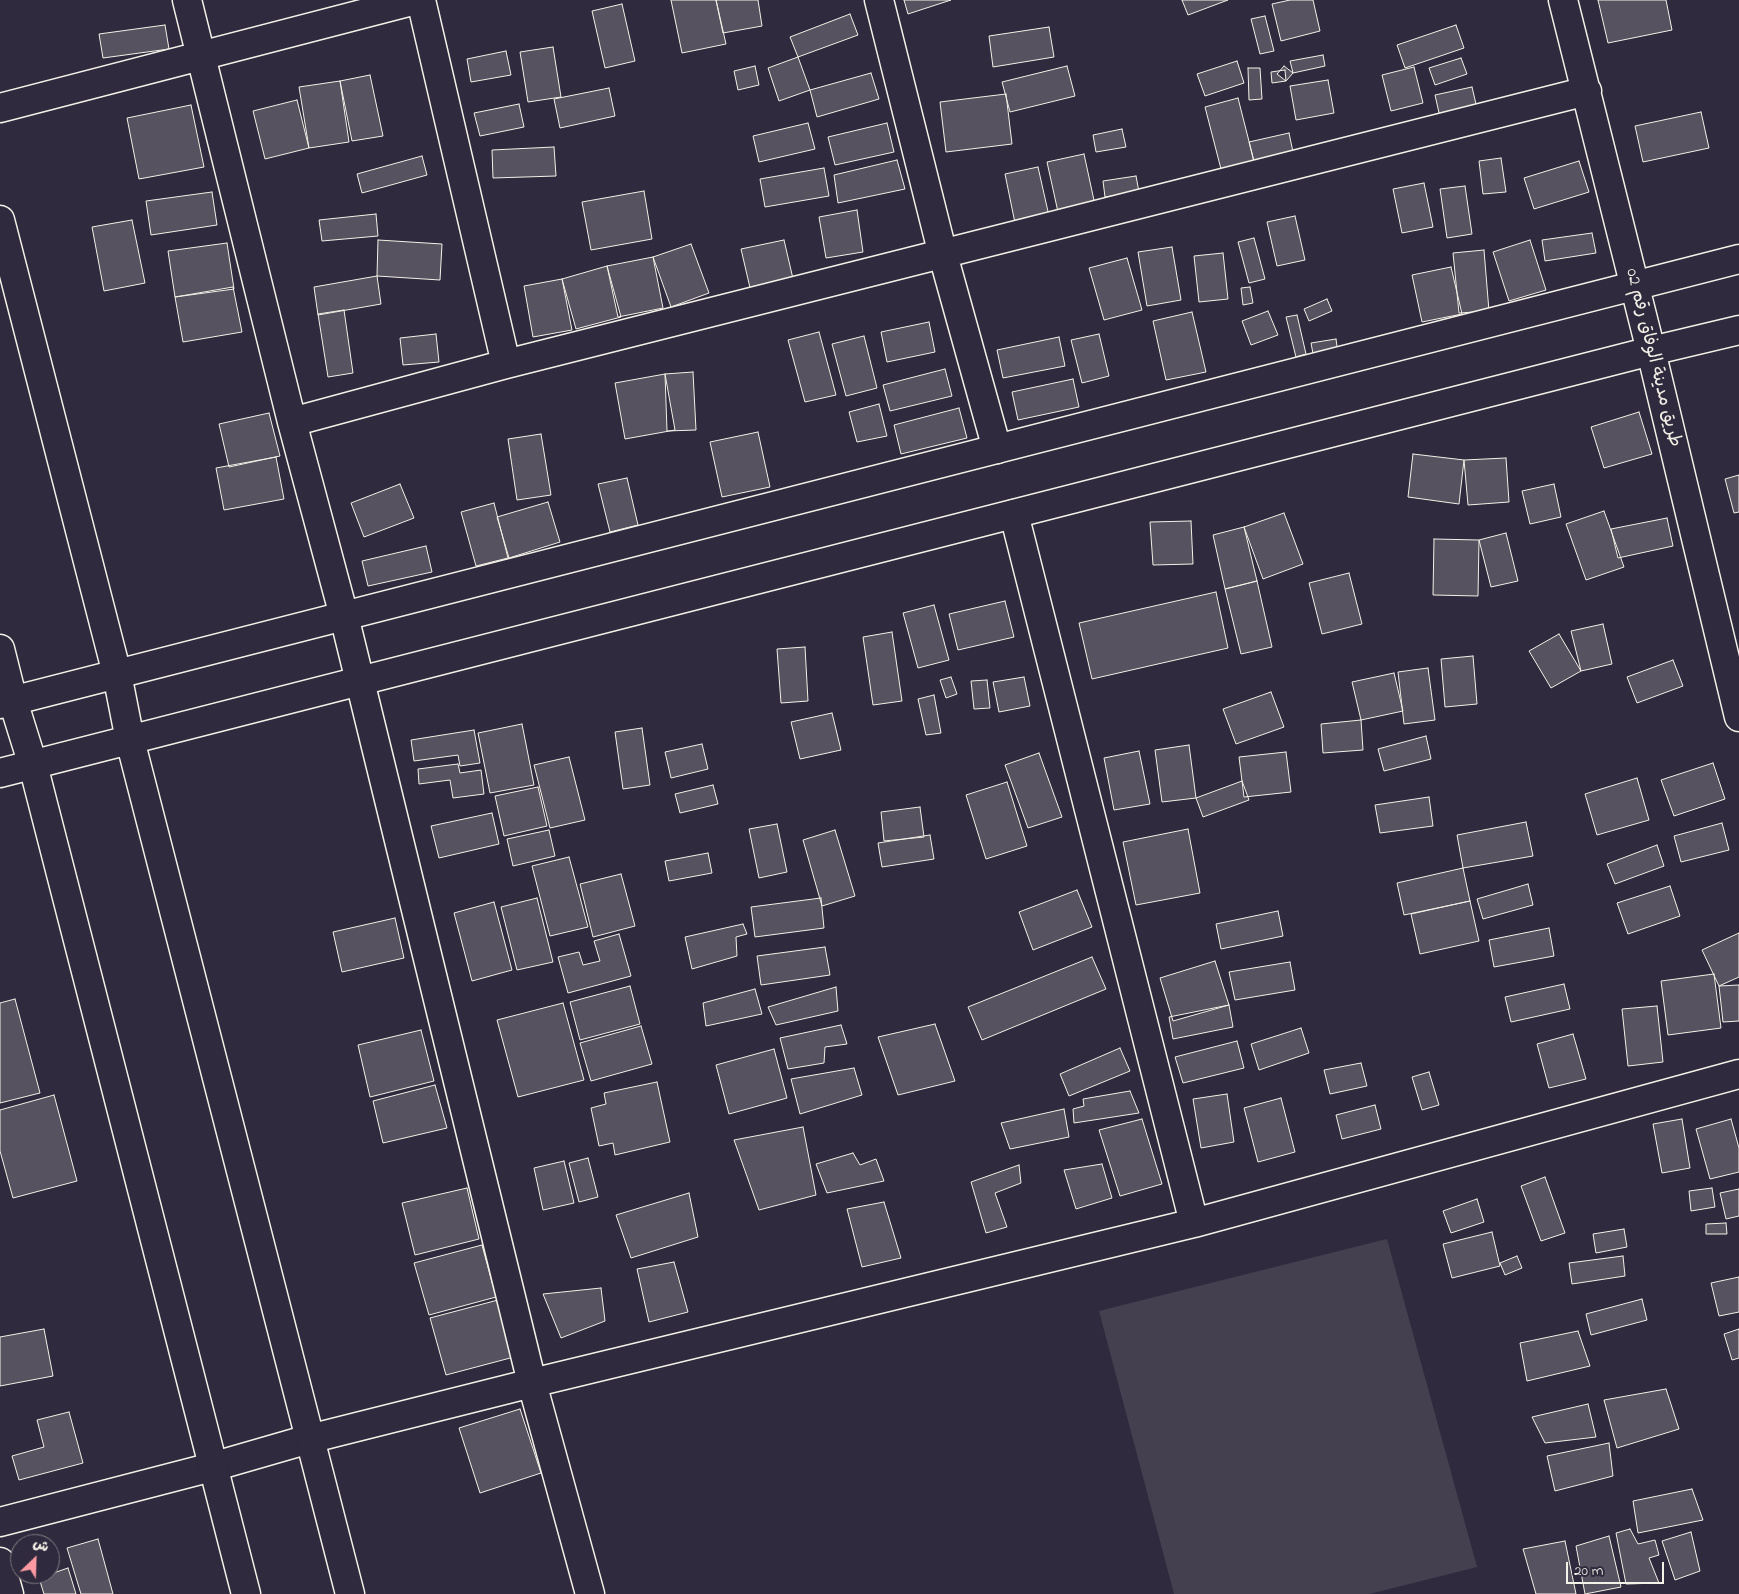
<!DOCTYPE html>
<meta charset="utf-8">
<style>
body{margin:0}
#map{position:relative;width:1739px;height:1594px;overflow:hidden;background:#2f2a3d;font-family:"Indie Flower","Playpen Sans Arabic",sans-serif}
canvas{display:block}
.north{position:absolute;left:10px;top:1534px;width:50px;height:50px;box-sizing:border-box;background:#2f2a3d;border:1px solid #7e7a81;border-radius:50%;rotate:24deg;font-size:14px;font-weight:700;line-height:20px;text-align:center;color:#f4f1e8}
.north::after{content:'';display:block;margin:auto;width:18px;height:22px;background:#ff9aa2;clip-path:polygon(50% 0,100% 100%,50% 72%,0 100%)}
.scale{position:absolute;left:1566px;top:1562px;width:98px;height:22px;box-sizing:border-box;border:2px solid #f4f1e8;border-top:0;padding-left:6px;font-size:15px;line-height:18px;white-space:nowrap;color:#f4f1e8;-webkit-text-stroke:4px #2f2a3d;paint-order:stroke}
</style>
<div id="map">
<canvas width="1739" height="1594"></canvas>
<div class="north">ش</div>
<div class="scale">20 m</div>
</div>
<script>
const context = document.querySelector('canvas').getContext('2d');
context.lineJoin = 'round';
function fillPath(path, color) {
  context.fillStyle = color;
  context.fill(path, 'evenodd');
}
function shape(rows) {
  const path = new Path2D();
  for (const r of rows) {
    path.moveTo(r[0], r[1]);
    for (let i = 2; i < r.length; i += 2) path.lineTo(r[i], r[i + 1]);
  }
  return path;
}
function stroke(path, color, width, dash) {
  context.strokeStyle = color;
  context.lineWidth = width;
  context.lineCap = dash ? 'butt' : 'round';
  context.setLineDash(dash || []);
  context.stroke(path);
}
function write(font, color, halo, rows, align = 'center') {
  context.font = font + ' "Indie Flower","Playpen Sans Arabic",sans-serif';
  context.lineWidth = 4.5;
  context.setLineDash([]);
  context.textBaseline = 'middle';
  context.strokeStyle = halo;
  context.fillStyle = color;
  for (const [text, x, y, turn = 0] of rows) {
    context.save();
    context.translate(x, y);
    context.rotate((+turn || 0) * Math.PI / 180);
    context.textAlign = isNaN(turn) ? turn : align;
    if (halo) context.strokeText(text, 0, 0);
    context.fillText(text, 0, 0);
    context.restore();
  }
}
fillPath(shape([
 [1387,1239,1477,1567,1369,1594,1174,1594,1099,1311]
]), '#454050');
const building = shape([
 [671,0,716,0,726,44,682,53,671,0],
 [716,0,758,0,762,26,723,33,716,0],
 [904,0,951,0,908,14,904,0],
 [1182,0,1228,0,1188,15,1182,0],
 [1290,0,1313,0,1320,31,1281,41,1272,4,1290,0],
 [1598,0,1666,0,1672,30,1608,43,1598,0],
 [622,4,635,61,605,68,592,11,622,4],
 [850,14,858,35,798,57,790,37,850,14],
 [1265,16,1274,51,1260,54,1251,19,1265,16],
 [165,25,169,49,103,58,99,34,165,25],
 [1456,25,1464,48,1405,68,1397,45,1456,25],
 [1049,27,1054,57,993,67,989,36,1049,27],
 [553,47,561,97,528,102,520,52,553,47],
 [506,51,511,75,471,82,467,59,506,51],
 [1323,55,1325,66,1293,73,1290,61,1323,55],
 [798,57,810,90,779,101,768,68,798,57],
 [1461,58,1467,74,1435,85,1429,68,1461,58],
 [1237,61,1244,83,1205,96,1197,74,1237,61],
 [755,66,759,85,738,90,734,71,755,66],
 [1067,66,1075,96,1010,112,1002,82,1067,66],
 [1284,66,1293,73,1286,81,1277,74,1284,66],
 [1414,67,1423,103,1391,111,1382,75,1414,67],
 [1248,68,1260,68,1262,99,1249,100,1248,68],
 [1285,70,1286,81,1272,83,1271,72,1285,70],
 [871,73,879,99,817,117,810,90,871,73],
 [370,75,383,136,352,141,340,81,370,75],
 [1328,80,1334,113,1296,120,1290,86,1328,80],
 [340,81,349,142,309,148,299,87,340,81],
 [1472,87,1479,117,1442,126,1435,95,1472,87],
 [609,88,615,116,560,128,554,99,609,88],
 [1006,94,1012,144,946,152,940,102,1006,94],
 [1238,98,1255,165,1222,173,1205,107,1238,98],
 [297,100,309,148,265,159,253,111,297,100],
 [519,104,524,127,480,136,474,113,519,104],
 [191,105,204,167,139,179,127,118,191,105],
 [1701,112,1709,148,1643,162,1635,126,1701,112],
 [808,123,815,149,759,162,753,136,808,123],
 [887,123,894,152,835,165,828,137,887,123],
 [1122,129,1126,147,1096,152,1093,135,1122,129],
 [1289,133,1293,152,1254,162,1249,142,1289,133],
 [554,147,556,176,493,178,492,150,554,147],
 [1084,154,1095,205,1058,212,1047,162,1084,154],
 [422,156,427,175,362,193,357,174,422,156],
 [1501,158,1506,192,1483,194,1479,161,1501,158],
 [897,160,905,189,838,203,834,175,897,160],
 [1579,161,1589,192,1534,209,1524,178,1579,161],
 [1038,167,1049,216,1015,223,1005,174,1038,167],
 [824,168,829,196,765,207,760,179,824,168],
 [1136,176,1139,192,1105,197,1103,181,1136,176],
 [1424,183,1433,227,1402,233,1393,189,1424,183],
 [1465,186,1472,234,1447,238,1440,189,1465,186],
 [644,191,652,239,591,250,582,202,644,191],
 [212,192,217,225,151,235,146,201,212,192],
 [857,210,863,252,826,258,819,217,857,210],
 [376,214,378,236,322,241,319,220,376,214],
 [1295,216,1305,260,1277,266,1267,222,1295,216],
 [132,220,145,283,104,291,92,227,132,220],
 [1592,233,1596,253,1545,261,1542,240,1592,233],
 [1254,238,1265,279,1249,283,1238,242,1254,238],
 [378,240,442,244,440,280,377,276,378,240],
 [784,240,797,296,754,305,741,249,784,240],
 [1530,240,1546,290,1509,301,1493,252,1530,240],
 [227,243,234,289,175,297,168,251,227,243],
 [691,244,709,293,671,307,653,257,691,244],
 [1172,247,1181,300,1147,306,1138,252,1172,247],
 [1484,250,1489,311,1459,313,1453,253,1484,250],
 [1223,253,1228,299,1199,302,1194,256,1223,253],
 [653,257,663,308,618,317,607,266,653,257],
 [1127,258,1142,310,1104,320,1089,268,1127,258],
 [607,266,621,317,576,329,562,279,607,266],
 [1451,267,1462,314,1422,322,1412,275,1451,267],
 [377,276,381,304,318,315,314,287,377,276],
 [562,279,572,330,533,337,524,286,562,279],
 [233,287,242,332,183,342,175,297,233,287],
 [1250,287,1253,303,1243,305,1241,288,1250,287],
 [1327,299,1332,311,1309,321,1304,309,1327,299],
 [344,310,353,373,328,377,318,314,344,310],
 [1268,311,1278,335,1251,345,1242,321,1268,311],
 [1192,312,1206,372,1166,380,1153,321,1192,312],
 [1297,315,1306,354,1296,357,1286,317,1297,315],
 [929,322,935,352,887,362,881,332,929,322],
 [819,332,836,395,805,402,788,340,819,332],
 [436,334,439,362,403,365,400,338,436,334],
 [1099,334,1109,376,1082,383,1071,340,1099,334],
 [864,336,877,388,846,396,832,344,864,336],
 [1059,337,1065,366,1003,378,997,350,1059,337],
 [1336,339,1338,354,1314,359,1311,343,1336,339],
 [945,369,952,396,890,411,883,385,945,369],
 [693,372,696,430,667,431,665,374,693,372],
 [665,374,675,430,625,439,615,383,665,374],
 [1073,379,1079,407,1018,420,1012,392,1073,379],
 [879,404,887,436,857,442,849,412,879,404],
 [959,408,967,438,901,454,894,425,959,408],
 [1639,412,1652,454,1604,468,1591,427,1639,412],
 [269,413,280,456,229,467,219,424,269,413],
 [758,432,770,487,722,497,710,442,758,432],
 [541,434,551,495,517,500,508,439,541,434],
 [1413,454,1464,460,1459,504,1408,497,1413,454],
 [276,457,284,499,224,510,216,468,276,457],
 [1506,458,1509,502,1468,505,1464,460,1506,458],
 [1739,475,1739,512,1734,513,1725,479,1739,475],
 [627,478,638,525,610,532,598,484,627,478],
 [400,484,414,518,364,537,351,503,400,484],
 [1554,484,1561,517,1530,524,1522,491,1554,484],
 [548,502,560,542,509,558,497,517,548,502],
 [494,503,508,558,476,566,461,512,494,503],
 [1604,511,1624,567,1586,580,1566,524,1604,511],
 [1284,513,1303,564,1263,579,1244,527,1284,513],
 [1667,518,1673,546,1618,558,1611,529,1667,518],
 [1191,521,1193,564,1153,565,1150,522,1191,521],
 [1244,527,1257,581,1225,589,1213,535,1244,527],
 [1506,533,1518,581,1491,587,1479,540,1506,533],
 [1434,539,1479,540,1478,596,1433,595,1434,539],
 [426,546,432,572,368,586,362,561,426,546],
 [1349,573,1362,624,1322,634,1309,583,1349,573],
 [1257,581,1272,647,1241,654,1225,589,1257,581],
 [1216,592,1228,648,1092,679,1079,623,1216,592],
 [1005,601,1014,637,958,650,949,614,1005,601],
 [934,605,949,660,918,668,903,613,934,605],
 [1603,624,1612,664,1581,671,1571,631,1603,624],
 [892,632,902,701,873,705,863,637,892,632],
 [1559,634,1581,671,1551,688,1529,651,1559,634],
 [805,647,808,701,781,703,777,649,805,647],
 [1473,656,1477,704,1445,707,1441,659,1473,656],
 [1673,660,1683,686,1637,703,1627,677,1673,660],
 [1428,668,1435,720,1404,724,1398,672,1428,668],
 [1394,673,1403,711,1361,720,1352,682,1394,673],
 [951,677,957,694,946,698,940,680,951,677],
 [1024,677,1030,706,999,712,993,682,1024,677],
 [987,680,990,708,974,709,971,681,987,680],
 [1271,692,1284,727,1236,744,1223,709,1271,692],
 [934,695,941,733,926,735,918,699,934,695],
 [832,713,841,750,800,759,791,722,832,713],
 [1361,720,1363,750,1323,753,1321,724,1361,720],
 [522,724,534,785,490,793,478,733,522,724],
 [642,728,650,785,623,789,615,732,642,728],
 [474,730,480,763,460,766,458,755,414,761,411,740,474,730],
 [1426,736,1431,759,1384,771,1378,749,1426,736],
 [702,744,708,769,671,778,665,752,702,744],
 [1189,745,1196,798,1162,802,1155,750,1189,745],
 [1139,751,1150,804,1114,810,1104,758,1139,751],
 [1286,752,1291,792,1244,797,1239,757,1286,752],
 [1039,753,1062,817,1028,828,1005,765,1039,753],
 [569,757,585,820,550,828,534,765,569,757],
 [1713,763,1725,799,1674,816,1661,780,1713,763],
 [458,764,460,773,481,770,484,794,453,798,450,780,419,784,418,769,458,764],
 [1637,778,1649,820,1597,835,1585,794,1637,778],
 [1242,781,1249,800,1203,817,1196,798,1242,781],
 [1007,782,1027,846,986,859,966,795,1007,782],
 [713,785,718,804,680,813,675,794,713,785],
 [538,787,547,826,504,836,495,796,538,787],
 [1429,797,1433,826,1380,833,1375,805,1429,797],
 [920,807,924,837,884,841,881,812,920,807],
 [492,813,499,844,439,858,431,826,492,813],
 [1526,822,1533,856,1463,868,1457,835,1526,822],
 [1722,823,1729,850,1681,862,1674,836,1722,823],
 [777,824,787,872,759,878,749,829,777,824],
 [1188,829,1200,893,1136,905,1123,842,1188,829],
 [549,830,555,856,513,866,507,839,549,830],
 [835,830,855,896,822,906,803,840,835,830],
 [930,835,934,859,882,867,878,843,930,835],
 [1657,845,1664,866,1615,884,1607,864,1657,845],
 [708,853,712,873,669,881,665,861,708,853],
 [569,857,588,927,550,936,532,866,569,857],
 [1463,868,1470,901,1404,915,1397,883,1463,868],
 [621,874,635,926,593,937,580,884,621,874],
 [1528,884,1533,905,1483,919,1477,899,1528,884],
 [1670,886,1680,916,1628,934,1617,903,1670,886],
 [1077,890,1092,927,1033,950,1019,912,1077,890],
 [537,898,553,962,517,970,501,907,537,898],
 [821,898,824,928,755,937,751,907,821,898],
 [1470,901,1479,941,1420,954,1411,914,1470,901],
 [494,902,512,970,472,981,454,913,494,902],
 [1278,911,1283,936,1221,949,1216,924,1278,911],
 [395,918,404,958,342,972,333,932,395,918],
 [743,924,747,934,736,937,737,956,692,969,685,937,743,924],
 [1549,928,1554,956,1494,967,1489,940,1549,928],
 [1739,933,1739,977,1719,986,1702,950,1739,933],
 [619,934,631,976,568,993,558,957,579,952,583,965,600,961,594,941,619,934],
 [825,947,830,975,761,985,757,956,825,947],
 [1092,957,1106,989,982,1040,968,1007,1092,957],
 [1215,961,1229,1005,1173,1021,1160,978,1215,961],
 [1290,962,1295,990,1235,1000,1229,972,1290,962],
 [1714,974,1721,1028,1668,1035,1661,981,1714,974],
 [1564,984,1570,1009,1511,1022,1505,997,1564,984],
 [1739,985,1739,1021,1723,1022,1719,986,1739,985],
 [630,986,640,1024,580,1040,570,1002,630,986],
 [836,987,838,1011,776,1025,768,1007,836,987],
 [755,989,762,1014,706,1026,703,1003,755,989],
 [15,999,40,1093,0,1103,0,1003,15,999],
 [563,1003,584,1080,518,1097,497,1020,563,1003],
 [1229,1005,1233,1027,1173,1039,1169,1017,1229,1005],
 [1657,1006,1663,1062,1628,1066,1622,1009,1657,1006],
 [935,1024,955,1081,898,1095,878,1037,935,1024],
 [841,1025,847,1044,825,1047,824,1063,788,1069,780,1038,841,1025],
 [641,1026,652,1064,591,1081,580,1043,641,1026],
 [1301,1028,1309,1053,1259,1070,1251,1044,1301,1028],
 [421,1030,434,1081,370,1097,358,1045,421,1030],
 [1573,1034,1586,1079,1549,1088,1537,1044,1573,1034],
 [1237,1041,1244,1068,1183,1083,1175,1057,1237,1041],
 [1120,1048,1130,1071,1069,1096,1060,1074,1120,1048],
 [774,1049,787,1098,729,1114,716,1065,774,1049],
 [1361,1063,1367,1086,1330,1094,1324,1070,1361,1063],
 [854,1068,862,1095,800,1114,791,1079,854,1068],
 [1429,1072,1439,1105,1422,1110,1412,1077,1429,1072],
 [657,1082,670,1142,615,1155,613,1143,599,1146,591,1108,606,1104,604,1093,657,1082],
 [435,1085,447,1128,383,1143,373,1101,435,1085],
 [1130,1091,1139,1113,1074,1123,1073,1109,1084,1106,1083,1099,1130,1091],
 [1227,1094,1234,1142,1201,1148,1193,1099,1227,1094],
 [54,1095,77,1181,13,1198,0,1151,0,1110,54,1095],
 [1281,1098,1295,1152,1258,1162,1244,1108,1281,1098],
 [1375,1105,1381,1129,1342,1139,1336,1115,1375,1105],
 [1064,1109,1069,1137,1010,1149,1001,1123,1064,1109],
 [1142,1119,1162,1184,1120,1196,1099,1130,1142,1119],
 [1682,1119,1690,1168,1662,1173,1653,1124,1682,1119],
 [1731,1119,1739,1148,1739,1172,1710,1179,1696,1129,1731,1119],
 [803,1127,816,1195,759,1210,734,1140,803,1127],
 [853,1153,860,1165,876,1159,884,1181,827,1193,816,1164,853,1153],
 [588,1158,598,1197,579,1202,569,1163,588,1158],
 [564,1161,574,1203,543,1210,534,1168,564,1161],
 [1102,1164,1112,1198,1076,1209,1064,1170,1102,1164],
 [1019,1165,1021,1183,995,1193,1007,1227,986,1233,971,1182,1019,1165],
 [1545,1177,1565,1233,1541,1241,1521,1186,1545,1177],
 [467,1188,479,1239,415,1255,402,1203,467,1188],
 [1712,1188,1715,1207,1691,1211,1689,1191,1712,1188],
 [1739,1189,1739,1216,1726,1219,1720,1193,1739,1189],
 [689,1193,698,1237,631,1258,616,1215,689,1193],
 [1477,1199,1484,1222,1451,1233,1443,1211,1477,1199],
 [884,1202,901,1258,862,1267,847,1209,884,1202],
 [1726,1223,1727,1234,1706,1234,1706,1224,1726,1223],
 [1624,1229,1627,1247,1596,1253,1593,1234,1624,1229],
 [1492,1232,1500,1266,1452,1278,1443,1244,1492,1232],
 [482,1245,496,1297,429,1315,414,1263,482,1245],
 [1517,1256,1522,1268,1505,1275,1500,1263,1517,1256],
 [1623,1256,1625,1276,1572,1284,1569,1263,1623,1256],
 [674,1262,688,1312,649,1322,637,1269,674,1262],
 [1739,1277,1739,1312,1719,1316,1711,1283,1739,1277],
 [601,1288,605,1321,561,1338,543,1294,601,1288],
 [1642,1299,1647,1320,1591,1335,1586,1314,1642,1299],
 [498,1300,514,1357,446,1375,430,1318,498,1300],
 [44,1329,53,1376,0,1386,0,1337,44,1329],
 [1739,1329,1739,1358,1732,1360,1724,1334,1739,1329],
 [1578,1331,1590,1366,1527,1381,1520,1343,1578,1331],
 [1666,1389,1679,1429,1617,1448,1604,1400,1666,1389],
 [1588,1404,1596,1437,1545,1443,1532,1417,1588,1404],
 [520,1409,541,1473,480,1493,459,1428,520,1409],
 [69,1412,83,1463,19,1480,12,1456,44,1447,37,1420,69,1412],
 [1609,1443,1613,1476,1555,1491,1547,1456,1609,1443],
 [1692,1489,1703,1520,1638,1533,1633,1501,1692,1489],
 [1630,1529,1638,1544,1655,1540,1659,1555,1649,1558,1659,1583,1626,1584,1616,1533,1630,1529],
 [1691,1532,1700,1571,1675,1580,1662,1541,1691,1532],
 [1609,1536,1621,1587,1585,1594,1576,1546,1609,1536],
 [98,1539,113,1594,81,1594,67,1548,98,1539],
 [1565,1541,1576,1594,1536,1594,1523,1549,1565,1541],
 [68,1568,76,1594,44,1594,39,1578,68,1568]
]);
fillPath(building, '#56525f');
stroke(building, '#f4f1e8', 1);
const street = shape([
 [187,0,292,422,344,616,532,1383,590,1594],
 [421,0,506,364],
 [879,0,943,255,997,449],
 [1563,0,1651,351,1739,717],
 [0,108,416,0],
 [292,422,506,364,1587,91],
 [1014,514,1194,1223],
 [0,1522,212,1467,309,1439,532,1383,1194,1223,1739,1074],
 [0,1562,9,1594]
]);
const secondary = shape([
 [0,220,117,674,130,740,350,1594],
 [0,649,13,701,33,765,246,1594],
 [0,704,1739,259],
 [0,773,1651,351,1739,330]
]);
stroke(street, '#f4f1e8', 31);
stroke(secondary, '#f4f1e8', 31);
stroke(street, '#2f2a3d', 28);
stroke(secondary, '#2f2a3d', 28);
write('18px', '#f4f1e8', '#2f2a3d', [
 ["طريق مدينة الوفاق رقم 02",1652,358,76]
]);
</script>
